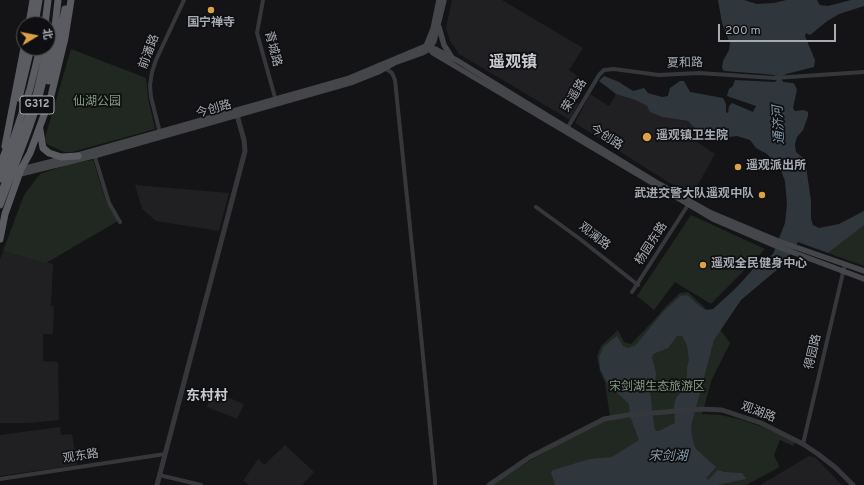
<!DOCTYPE html>
<meta charset="utf-8">
<style>
body{margin:0}
#map{position:relative;width:864px;height:485px;overflow:hidden;background:#141416;font-family:Overpass,"Noto Sans SC",sans-serif}
canvas{display:block}
.north{position:absolute;left:16px;top:16px;width:40px;height:40px;box-sizing:border-box;background:#0f0f11;border:1px solid #4c4e52;border-radius:50%;rotate:80deg;font-size:11px;font-weight:700;line-height:16px;text-align:center;color:#a7acb4}
.north::after{content:'';display:block;margin:auto;width:14px;height:18px;background:#dda245;clip-path:polygon(50% 0,100% 100%,50% 72%,0 100%)}
.scale{position:absolute;left:718px;top:24px;width:118px;height:18px;box-sizing:border-box;border:2px solid #a7acb4;border-top:0;padding-left:5px;font-size:12px;line-height:14px;white-space:nowrap;color:#a7acb4;-webkit-text-stroke:3px #0f0f11;paint-order:stroke}
</style>
<div id="map">
<canvas width="864" height="485"></canvas>
<div class="north">北</div>
<div class="scale">200 m</div>
</div>
<script>
const context = document.querySelector('canvas').getContext('2d');
context.lineJoin = 'round';
function fillPath(path, color) {
  context.fillStyle = color;
  context.fill(path, 'evenodd');
}
function shape(rows) {
  const path = new Path2D();
  for (const r of rows) {
    path.moveTo(r[0], r[1]);
    for (let i = 2; i < r.length; i += 2) path.lineTo(r[i], r[i + 1]);
  }
  return path;
}
function stroke(path, color, width, dash) {
  context.strokeStyle = color;
  context.lineWidth = width;
  context.lineCap = dash ? 'butt' : 'round';
  context.setLineDash(dash || []);
  context.stroke(path);
}
function write(font, color, halo, rows, align = 'center') {
  context.font = font + ' Overpass,"Noto Sans SC",sans-serif';
  context.lineWidth = 3.5;
  context.setLineDash([]);
  context.textBaseline = 'middle';
  context.strokeStyle = halo;
  context.fillStyle = color;
  for (const [text, x, y, turn = 0] of rows) {
    context.save();
    context.translate(x, y);
    context.rotate((+turn || 0) * Math.PI / 180);
    context.textAlign = isNaN(turn) ? turn : align;
    if (halo) context.strokeText(text, 0, 0);
    context.fillText(text, 0, 0);
    context.restore();
  }
}
fillPath(shape([
 [452,0,502,0,583,48,569,70,582,79,570,98,579,104,570,120,459,54,450,41,446,28],
 [590,94,609,106,616,94,635,100,647,106,650,112,662,117,688,121,699,133,694,140,715,154,693,194,668,182,575,123],
 [135,185,229,193,219,231,156,221,142,209],
 [3,251,53,264,51,306,54,306,53,334,43,334,43,361,58,362,59,420,29,423,0,423,0,259],
 [213,391,244,404,237,419,207,407],
 [60,427,61,435,72,434,77,465,0,476,0,435],
 [285,445,314,472,302,485,249,485,243,481,258,459,264,465],
 [809,456,816,458,842,485,760,485]
]), '#202022');
fillPath(shape([
 [71,49,146,78,148,98,155,129,72,152,64,152,47,144,45,138],
 [93,160,107,204,118,221,46,263,3,251,24,195,40,174,73,163],
 [691,215,765,249,711,304,675,282,654,310,637,296],
 [864,225,864,266,828,253,861,226],
 [688,292,704,307,730,343,712,379,702,414,721,415,742,420,763,427,795,442,793,446,780,440,774,455,779,466,778,468,746,485,491,485,531,460,610,417,605,383,600,371,597,356,601,346,618,330,624,342,631,344,655,319,666,306,680,293]
]), '#212821');
fillPath(shape([
 [718,0,744,0,757,4,774,3,786,0,817,0,820,5,828,6,851,0,864,0,864,6,839,14,826,22,810,35,806,33,805,36,815,60,814,67,786,74,783,76,782,80,783,82,793,83,795,85,797,90,793,108,795,111,804,110,808,112,808,116,803,130,797,137,795,144,796,152,803,158,806,166,811,201,811,219,813,225,819,228,839,224,864,211,864,225,828,253,798,242,785,263,741,300,714,340,691,426,692,436,694,445,697,450,716,467,706,478,708,480,718,470,724,472,742,473,746,479,717,485,555,485,551,472,553,470,590,459,612,457,639,440,630,416,629,404,614,390,606,381,600,369,599,358,603,347,617,336,623,346,627,348,635,346,663,312,680,296,687,295,702,308,707,310,713,309,736,288,755,267,773,254,785,223,787,204,785,181,780,168,767,154,756,148,750,140,737,136,730,137,723,135,699,133,688,121,662,117,650,112,647,106,635,100,616,94,599,81,604,76,619,82,633,91,644,88,648,93,662,97,668,96,670,88,680,81,684,81,690,92,723,98,726,104,726,112,728,113,729,106,732,103,753,112,756,106,727,96,729,89,733,86,735,80,775,82,777,80,777,77,774,75,764,74,724,71,722,68,723,61,729,50,730,43,722,23],
 [677,336,682,336,687,345,689,360,687,368,687,375,683,392,680,393,676,398,674,405,675,423,659,431,656,431,654,427,650,390,655,385,656,373,652,358,653,354,668,348]
]), '#2f373d');
stroke(shape([
 [263,0,257,33,276,101],
 [385,68,392,73,395,80,419,315,435,480,435,485],
 [568,127,599,75,604,70,614,69,659,75,699,73,774,78,864,72],
 [160,133,151,97,150,85,152,72,156,60,184,0],
 [94,154,109,203,120,222],
 [536,207,580,239,638,285],
 [632,292,688,205],
 [803,444,845,264],
 [159,475,201,485],
 [0,479,165,454]
]), '#36373a', 4);
stroke(shape([
 [157,485,245,151,244,140,237,115],
 [489,485,530,457,604,419,628,415,702,409,722,410,761,423,803,444,818,454,836,468,853,485]
]), '#36373a', 5);
stroke(shape([
 [439,27,444,45,451,56],
 [426,46,433,29,439,0],
 [427,46,433,53,713,219,776,246,864,279],
 [75,156,347,79,426,46,435,49,458,61,659,184,709,212,778,241,864,271],
 [18,170,66,158],
 [16,175,97,155,353,82,378,72,394,63,422,53,429,49,434,41,444,0]
]), '#44464a', 5.5);
stroke(shape([
 [29,24,33,0],
 [35,24,39,0],
 [45,24,48,0],
 [48,81,57,49,65,9],
 [19,98,31,48],
 [40,130,43,148,49,153,61,157,78,156],
 [5,146,24,48],
 [0,165,9,142],
 [0,205,27,134,37,105,54,36,58,0],
 [0,239,5,214,21,169,30,153,51,96,65,38,71,0]
]), '#5a5c62', 7);
stroke(shape([
 [0,179,30,89,40,48],
 [0,197,37,92,47,48]
]), '#5a5c62', 7);
for (const [x, y, r, color] of [
 [211,10,4,"#dda245"],
 [647,137,5,"#dda245"],
 [738,167,4,"#dda245"],
 [762,195,4,"#dda245"],
 [703,265,4,"#dda245"]
]) {
  const dot = new Path2D();
  dot.arc(x, y, r, 0, 2 * Math.PI);
  context.fillStyle = color;
  context.fill(dot);
  stroke(dot, '#0f0f11', 1.5);
}
for (const [x, y, w] of [
 [37,105,34]
]) {
  const box = new Path2D();
  box.roundRect(x - w / 2, y - 9, w, 18, 3);
  context.fillStyle = '#0f0f11';
  context.fill(box);
  stroke(box, '#a7acb4', 1);
}
write('bold 11px', '#a7acb4', null, [
 ["G312",37,105]
]);
write('bold 12px', '#a7acb4', '#0f0f11', [
 ["国宁禅寺",211,24,"center"],
 ["遥观镇卫生院",656,137],
 ["遥观派出所",746,167],
 ["武进交警大队遥观中队",754,195,"right"],
 ["遥观全民健身中心",711,265]
], 'left');
write('12px', '#a7acb4', '#0f0f11', [
 ["青城路",272,49,76],
 ["前潘路",150,52,-69],
 ["夏和路",685,64,-1],
 ["荣遥路",575,96,-59],
 ["今创路",214,110,-16],
 ["今创路",606,138,32],
 ["观澜路",594,237,38],
 ["杨园东路",652,244,-57],
 ["得园路",814,352,-77],
 ["观湖路",758,413,21],
 ["观东路",81,457,-9]
]);
write('12px', '#809d81', '#0f0f11', [
 ["仙湖公园",97,103],
 ["宋剑湖生态旅游区",657,388]
]);
write('italic 13px', '#829aac', '#0f0f11', [
 ["通济河",780,125,-93],
 ["宋剑湖",668,457]
]);
write('bold 14px', '#c8cbd1', '#0f0f11', [
 ["东村村",207,397]
]);
write('bold 16px', '#c8cbd1', '#0f0f11', [
 ["遥观镇",513,64]
]);
</script>
